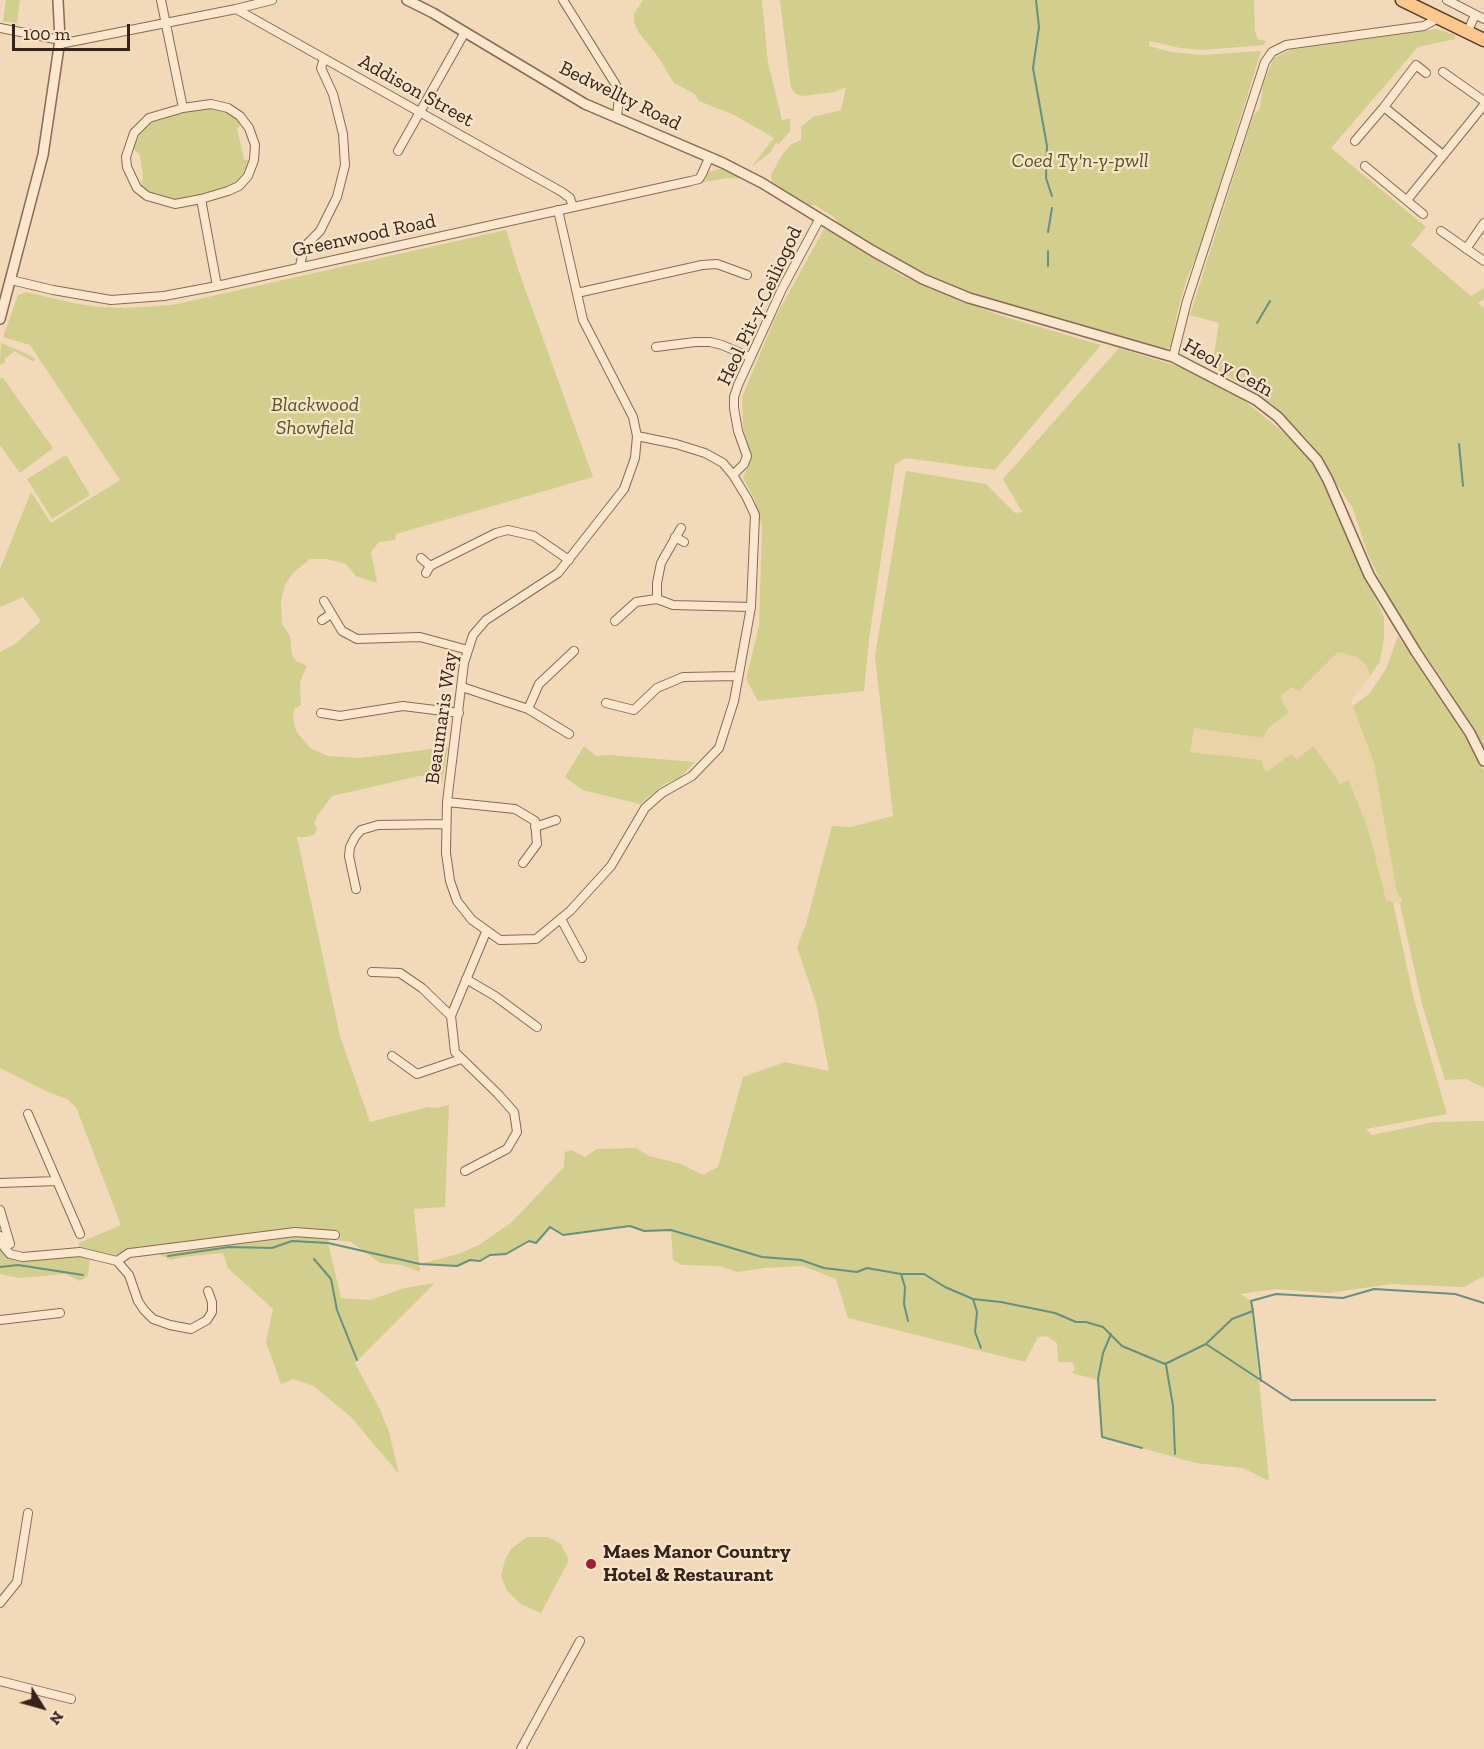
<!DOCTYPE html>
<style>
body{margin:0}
#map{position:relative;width:1484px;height:1749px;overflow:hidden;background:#f2d9ba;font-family:"Zilla Slab",serif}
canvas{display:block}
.north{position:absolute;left:12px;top:1677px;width:60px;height:60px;-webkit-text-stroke:4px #f9e4cb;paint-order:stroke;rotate:127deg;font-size:16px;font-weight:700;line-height:24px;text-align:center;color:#38231a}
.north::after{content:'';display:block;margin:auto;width:21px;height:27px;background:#38231a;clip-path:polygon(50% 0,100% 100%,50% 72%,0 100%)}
.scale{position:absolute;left:12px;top:24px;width:118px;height:27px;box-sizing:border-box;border:3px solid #38231a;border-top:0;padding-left:8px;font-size:18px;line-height:21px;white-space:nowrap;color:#38231a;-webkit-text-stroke:4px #f9e4cb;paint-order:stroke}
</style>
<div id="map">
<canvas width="1484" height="1749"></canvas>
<div class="north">N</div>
<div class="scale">100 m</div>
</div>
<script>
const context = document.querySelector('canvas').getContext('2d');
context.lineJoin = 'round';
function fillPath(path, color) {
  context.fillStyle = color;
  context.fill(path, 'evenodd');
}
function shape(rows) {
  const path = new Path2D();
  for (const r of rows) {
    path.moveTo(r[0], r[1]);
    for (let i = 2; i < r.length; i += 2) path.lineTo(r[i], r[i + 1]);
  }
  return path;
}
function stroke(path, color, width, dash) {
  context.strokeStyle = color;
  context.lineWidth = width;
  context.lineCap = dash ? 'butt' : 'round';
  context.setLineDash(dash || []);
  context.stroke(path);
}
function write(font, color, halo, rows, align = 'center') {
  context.font = font + ' "Zilla Slab",serif';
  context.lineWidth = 4.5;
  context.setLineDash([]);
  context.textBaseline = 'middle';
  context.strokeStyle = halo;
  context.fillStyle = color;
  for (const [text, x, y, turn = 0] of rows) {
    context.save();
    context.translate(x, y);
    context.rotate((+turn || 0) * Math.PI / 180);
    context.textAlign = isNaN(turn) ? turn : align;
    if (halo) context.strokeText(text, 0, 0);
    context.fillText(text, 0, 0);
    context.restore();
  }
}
fillPath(shape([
 [1338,652,1357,657,1367,666,1370,676,1351,700,1374,763,1397,892,1402,899,1400,904,1386,900,1368,828,1350,780,1340,785,1315,746,1297,759,1291,754,1266,772,1261,760,1190,752,1194,728,1263,738,1269,727,1289,713,1280,697,1292,687,1299,691]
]), '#e9d3a7');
fillPath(shape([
 [6,0,20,0,17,23,3,21],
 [643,0,762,0,768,63,782,120,790,118,790,131,779,144,776,143,771,152,751,167,774,138,734,115,699,101,695,94,674,83,656,54,639,33,634,22,634,14],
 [780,0,1254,0,1255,32,1258,39,1266,41,1264,45,1203,50,1180,48,1149,41,1149,46,1171,52,1202,55,1261,51,1201,246,1187,278,1177,313,1172,346,1165,349,1046,316,994,301,949,285,910,266,838,224,835,218,815,205,809,205,772,182,771,175,782,155,790,145,801,140,801,127,813,117,841,110,846,87,834,92,802,96,796,94,791,88],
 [1437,29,1455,35,1455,39,1418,47,1331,148,1426,227,1411,245,1471,296,1484,288,1484,299,1478,303,1484,308,1484,748,1449,690,1393,607,1367,552,1353,509,1308,440,1272,404,1212,366,1219,323,1190,315,1253,116,1260,108,1263,84,1274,58,1290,50],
 [212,107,231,113,242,123,237,129,244,159,250,161,246,174,236,185,221,191,177,200,166,200,152,195,141,187,143,177,140,155,132,148,136,137,144,127,154,120,182,112],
 [719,169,722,169,745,179,726,178,699,183,705,180,709,172],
 [824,229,835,234,902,276,999,315,1101,345,995,470,906,458,895,464,869,639,864,691,758,701,746,679,759,626,762,526,754,498,743,478,751,457,743,427,742,397,776,316],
 [506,230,519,272,593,477,396,534,395,540,379,542,371,552,377,583,356,576,346,564,327,559,310,559,293,573,285,585,281,601,282,624,290,636,292,655,296,661,307,666,300,681,301,705,294,709,293,718,296,731,310,748,328,756,360,758,448,747,442,783,429,776,419,776,332,796,317,816,314,824,317,829,314,835,306,837,297,837,340,1036,370,1122,428,1107,436,1108,449,1105,445,1207,414,1209,420,1272,402,1265,380,1263,351,1242,329,1239,328,1243,341,1298,370,1300,405,1288,435,1283,355,1363,380,1410,389,1432,399,1474,352,1418,314,1386,293,1379,281,1384,266,1342,273,1309,228,1268,223,1253,183,1257,171,1260,146,1248,113,1255,79,1247,79,1243,121,1225,76,1107,67,1099,48,1092,0,1068,0,652,15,644,41,621,23,597,0,607,0,569,31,492,51,523,120,480,30,345,3,337,18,295,26,292,77,304,101,307,125,308,172,305],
 [1,343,27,354,35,359,34,362,14,351,4,360,6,362,0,365],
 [1119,348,1186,369,1240,397,1284,433,1305,454,1321,476,1339,521,1384,617,1384,638,1380,661,1370,676,1367,666,1357,657,1338,652,1299,691,1292,687,1280,697,1289,713,1269,727,1263,738,1194,728,1190,752,1261,760,1266,772,1291,754,1297,759,1314,746,1340,784,1349,780,1368,828,1386,900,1393,902,1414,1000,1447,1114,1366,1129,1372,1135,1434,1122,1484,1121,1484,1276,1464,1287,1391,1284,1329,1293,1276,1289,1240,1294,1251,1301,1269,1481,1243,1468,1196,1463,1102,1437,1098,1380,1072,1373,1075,1369,1072,1362,1058,1362,1057,1343,1047,1336,1038,1337,1025,1362,848,1318,836,1279,803,1266,765,1268,737,1272,720,1266,682,1265,673,1260,671,1230,644,1231,630,1226,563,1235,550,1227,536,1243,529,1241,506,1254,490,1255,480,1261,470,1260,457,1266,420,1264,458,1254,479,1245,512,1222,564,1167,565,1152,571,1150,585,1157,597,1149,636,1148,649,1156,681,1164,703,1175,718,1167,743,1077,785,1062,829,1071,816,1003,797,947,806,924,832,826,851,827,893,816,875,656,906,471,986,484,1015,513,1022,512,1003,479],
 [0,378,3,378,53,448,20,473,0,445],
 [66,455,90,495,52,519,27,479],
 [1398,636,1471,745,1484,771,1484,1088,1466,1079,1445,1080,1422,1004,1400,904,1402,899,1397,893,1374,763,1353,706,1369,694,1386,669],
 [584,746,596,756,610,755,695,762,679,778,664,784,640,804,582,790,565,777],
 [0,1245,4,1253,9,1257,22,1262,62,1256,90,1257,88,1276,80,1281,65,1274,20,1278,0,1274],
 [527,1537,548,1537,561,1544,569,1560,541,1613,521,1604,507,1591,501,1576,505,1560,511,1549]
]), '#d1ce8e');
stroke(shape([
 [1036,0,1039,27,1033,68,1047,146,1046,178,1052,196],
 [1048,232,1052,208],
 [1048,251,1048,266],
 [1257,323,1270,301],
 [1459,444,1463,486],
 [168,1256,229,1247,272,1248,292,1241,328,1243,420,1264,457,1266,470,1260,480,1261,490,1255,506,1254,529,1241,536,1243,550,1227,563,1235,630,1226,644,1231,671,1230,762,1257,801,1260,824,1268,857,1272,867,1268,901,1274,924,1274,945,1287,973,1299,1001,1302,1055,1313,1076,1322,1086,1322,1103,1327,1122,1346,1165,1364,1206,1344,1232,1319,1253,1311,1251,1301,1276,1294,1343,1298,1374,1289,1455,1294,1484,1303],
 [314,1259,331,1279,337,1310,357,1360],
 [0,1267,18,1265,83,1275],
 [901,1274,905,1287,904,1304,908,1321],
 [973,1299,977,1312,975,1332,981,1348],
 [1253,1312,1261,1381],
 [1111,1334,1103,1353,1098,1379,1102,1437,1142,1448],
 [1206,1344,1291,1400,1435,1400],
 [1166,1365,1173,1406,1175,1454]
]), '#66907f', 2);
const minor = shape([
 [161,0,183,108],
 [563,0,616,85,619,96,617,117],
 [1447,0,1484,19],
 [236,9,562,192,570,198,573,207],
 [0,28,60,40],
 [1467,33,1475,15],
 [60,44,236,9,272,0],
 [1443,72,1484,101],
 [211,104,228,108,240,116,249,128,255,145,254,160,248,176,239,186,228,191,201,199,175,204,147,196,137,188,127,167,126,157,134,133,149,118,183,108,211,104],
 [1384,107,1416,65,1426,73],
 [1355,141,1384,107,1443,155],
 [398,151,465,32],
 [1365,166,1423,214],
 [201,199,217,286],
 [1407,200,1484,105],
 [558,210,583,320,633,417,637,436,635,458,624,489,558,573,486,620,473,635,464,663,447,802,446,853,450,881,457,901,472,920,500,940,536,939,570,911,611,866,645,808,662,793,692,776,719,748,734,701,751,607,755,515,747,498,733,475,723,463,705,453,676,444,637,436],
 [1441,231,1484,261],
 [1466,249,1484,223],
 [300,266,304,247,320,231,337,197,345,165,343,134,333,94,321,68,324,59],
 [11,280,53,290,111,300,164,296,217,286,691,181,699,179,702,174,709,158],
 [577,293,702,265,717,264,747,275],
 [656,347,695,342,710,342,722,345,750,357],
 [1173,357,1187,301,1249,111,1265,62,1272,52,1286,45,1424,26,1433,21,1435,17],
 [733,475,744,464,747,456,738,431,734,408,734,397,738,385,782,289,820,218],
 [675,537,684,542],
 [421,558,430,566],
 [426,573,430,566,496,533,508,530,534,536,569,560],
 [657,599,657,583,661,563,681,528],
 [324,601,342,631,357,639,420,637,468,650],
 [322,620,331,614],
 [615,621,636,602,657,599,673,605,751,607],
 [462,687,528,709,569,734],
 [606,703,634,710,657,688,683,677,738,676],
 [528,709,539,684,574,651],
 [321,713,340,716,403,706,459,713],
 [447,802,515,809,535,821,537,844,523,863],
 [535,827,556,820],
 [356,889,349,856,350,847,355,837,361,830,378,825,445,824],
 [561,919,582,958],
 [372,972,400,973,422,988,451,1016],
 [466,979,495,996,537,1027],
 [392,1056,417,1074,461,1059],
 [28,1114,80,1234],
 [465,1171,507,1149,517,1132,514,1112,498,1094,455,1052,451,1016,486,932],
 [0,1183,57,1181],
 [0,1210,10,1244],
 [0,1236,4,1247,10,1254,23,1257,80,1252,117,1261,129,1275,138,1301,144,1310,153,1319,170,1325,191,1329,207,1320,212,1312,212,1302,208,1291],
 [117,1261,129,1253,138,1252,295,1232,335,1235],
 [0,1320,60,1313],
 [0,1603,17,1582,28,1513],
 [0,1681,71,1699],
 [521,1749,580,1641]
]);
const tertiary = shape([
 [407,0,433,13,585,104,723,163,762,183,873,251,923,279,969,298,1173,357,1256,400,1278,417,1317,460,1328,480,1369,575,1416,652,1470,733,1484,761],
 [0,319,43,155,60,40,58,0]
]);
const primary = shape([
 [1402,0,1484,40]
]);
stroke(minor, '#8b6853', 10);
stroke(tertiary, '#8b6853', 12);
stroke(primary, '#573728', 15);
stroke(minor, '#fce7ce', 8);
stroke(tertiary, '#fce7ce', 9);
stroke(primary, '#fbc78d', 12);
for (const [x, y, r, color] of [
 [591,1564,6,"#a01d33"]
]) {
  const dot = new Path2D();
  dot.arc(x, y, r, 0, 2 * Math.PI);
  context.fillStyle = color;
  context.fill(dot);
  stroke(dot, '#f9e4cb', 2);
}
write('20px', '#38231a', '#f9e4cb', [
 ["Addison Street",416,91,29],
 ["Bedwellty Road",620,96,26],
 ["Greenwood Road",364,236,-12],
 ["Heol Pit-y-Ceiliogod",760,306,-65],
 ["Heol y Cefn",1228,368,29],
 ["Beaumaris Way",442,718,-82]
]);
write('italic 20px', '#51571e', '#f9e4cb', [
 ["Coed Ty'n-y-pwll",1080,161],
 ["Blackwood",315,405],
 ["Showfield",315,428]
]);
write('bold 20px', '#38231a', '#f9e4cb', [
 ["Maes Manor Country",603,1552],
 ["Hotel & Restaurant",603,1575]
], 'left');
</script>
